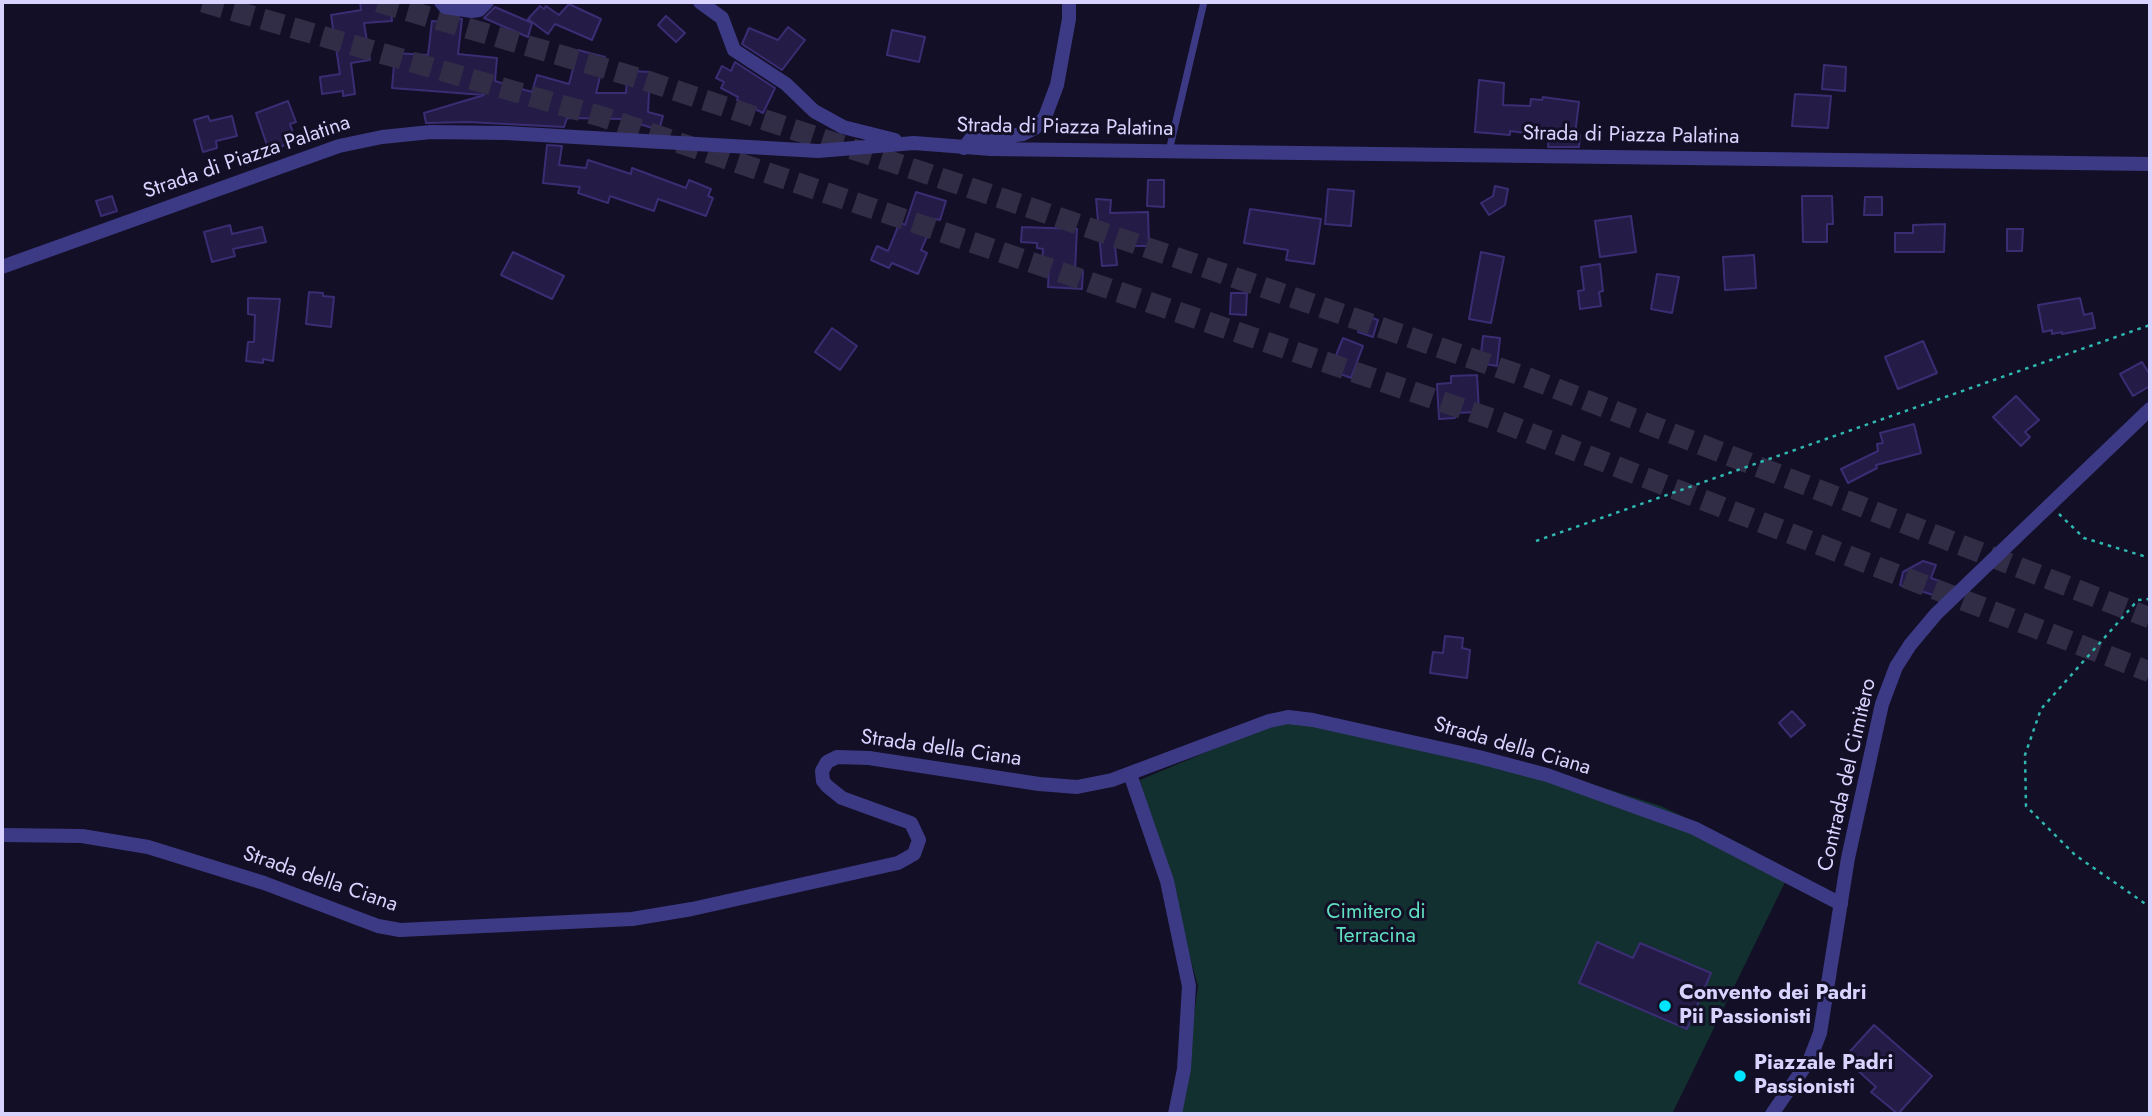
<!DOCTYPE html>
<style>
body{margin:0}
#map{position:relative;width:2152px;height:1116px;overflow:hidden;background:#130f26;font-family:Jost,sans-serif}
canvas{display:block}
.frame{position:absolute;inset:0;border:4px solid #d9d4ff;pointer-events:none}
</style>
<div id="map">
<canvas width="2152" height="1116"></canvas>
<div class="frame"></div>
</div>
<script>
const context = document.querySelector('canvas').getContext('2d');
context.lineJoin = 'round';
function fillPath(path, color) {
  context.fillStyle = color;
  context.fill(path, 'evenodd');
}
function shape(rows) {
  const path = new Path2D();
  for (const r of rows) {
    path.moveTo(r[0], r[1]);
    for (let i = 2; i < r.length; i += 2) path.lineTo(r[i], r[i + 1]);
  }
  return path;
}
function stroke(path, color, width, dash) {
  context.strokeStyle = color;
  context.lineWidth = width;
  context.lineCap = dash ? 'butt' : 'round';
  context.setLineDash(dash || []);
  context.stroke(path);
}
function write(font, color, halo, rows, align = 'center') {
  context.font = font + ' Jost,sans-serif';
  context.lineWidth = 6;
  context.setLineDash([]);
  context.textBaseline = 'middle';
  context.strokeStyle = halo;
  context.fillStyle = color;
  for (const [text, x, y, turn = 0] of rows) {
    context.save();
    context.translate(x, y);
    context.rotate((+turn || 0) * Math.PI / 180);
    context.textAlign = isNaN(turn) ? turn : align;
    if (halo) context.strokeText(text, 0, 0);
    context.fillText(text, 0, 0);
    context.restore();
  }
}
fillPath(shape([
 [1287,718,1519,761,1661,806,1747,847,1790,872,1672,1114,1180,1114,1198,986,1140,780]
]), '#12302f');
const building = shape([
 [360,2,390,2,392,21,364,23,370,60,351,63,355,94,343,96,343,91,322,94,320,77,340,74,331,15,361,10,360,2],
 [569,4,601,19,592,40,555,24,548,34,528,19,540,6,544,9,546,6,559,15,569,4],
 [495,7,532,23,528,37,484,18,495,7],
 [666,16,685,33,676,42,658,25,666,16],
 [444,17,462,19,458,54,497,58,495,81,532,92,537,75,569,84,578,50,605,57,596,93,626,93,627,77,631,78,631,71,650,72,648,112,663,116,659,130,623,119,567,118,564,127,468,122,426,123,424,113,484,95,392,88,395,53,428,55,432,21,443,22,444,17],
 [788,27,805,40,782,70,742,44,749,28,778,40,788,27],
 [892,30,925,37,919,62,887,55,892,30],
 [735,62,775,88,763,113,737,100,738,97,721,88,724,82,716,78,722,66,731,71,735,62],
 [1824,65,1846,67,1845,91,1822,89,1824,65],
 [1479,80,1504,83,1503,105,1530,106,1531,99,1542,100,1543,97,1579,102,1575,134,1580,135,1579,147,1548,147,1549,136,1510,131,1510,135,1475,132,1479,80],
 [1795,94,1831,96,1828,128,1792,126,1795,94],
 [288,101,296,122,290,124,296,141,269,151,256,113,288,101],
 [208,116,210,121,232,116,237,136,216,141,217,148,203,152,194,120,208,116],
 [547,145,562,146,559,165,586,168,588,160,631,174,632,168,686,188,689,180,711,189,708,196,713,198,706,216,658,199,654,211,610,196,608,203,578,193,580,187,543,183,547,145],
 [1148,180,1164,180,1164,207,1147,206,1148,180],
 [1495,186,1508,189,1505,205,1489,215,1481,203,1493,196,1495,186],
 [1328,189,1354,191,1351,226,1325,224,1328,189],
 [916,192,946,201,940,220,935,219,921,250,927,253,918,274,892,263,889,268,871,260,877,246,888,251,900,222,905,225,916,192],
 [112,196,117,211,101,216,96,201,112,196],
 [1802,196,1832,196,1833,224,1827,224,1827,242,1803,242,1802,196],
 [1865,197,1882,197,1882,215,1864,215,1865,197],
 [1096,199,1111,200,1110,213,1148,212,1149,246,1115,246,1117,265,1102,266,1096,199],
 [1250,209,1321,219,1314,264,1286,260,1288,250,1244,243,1250,209],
 [1631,216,1636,252,1600,257,1595,221,1631,216],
 [1945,224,1944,252,1895,252,1895,233,1913,233,1913,225,1945,224],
 [230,225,232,234,262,227,266,242,233,249,235,256,212,262,204,232,230,225],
 [1022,227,1077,229,1075,270,1083,271,1082,289,1048,287,1049,265,1042,265,1043,249,1037,248,1037,243,1021,242,1022,227],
 [2007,229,2023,229,2022,251,2007,251,2007,229],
 [513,252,564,276,552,299,501,275,513,252],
 [1481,252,1504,257,1491,323,1469,319,1481,252],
 [1754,255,1756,288,1725,290,1723,257,1754,255],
 [1600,264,1603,291,1599,292,1601,306,1580,309,1578,291,1584,290,1581,267,1600,264],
 [1657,274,1679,277,1672,313,1651,309,1657,274],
 [309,292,323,293,323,296,334,297,331,327,306,324,309,292],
 [1231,293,1247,293,1246,315,1230,314,1231,293],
 [248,298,280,299,273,361,263,359,263,363,246,361,248,342,254,342,255,315,248,314,248,298],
 [2080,298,2084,315,2092,313,2095,328,2062,334,2062,332,2052,334,2052,330,2043,332,2038,305,2080,298],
 [1364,315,1378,320,1373,337,1358,332,1364,315],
 [832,328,857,346,840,370,815,352,832,328],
 [1483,336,1500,338,1497,366,1480,363,1483,336],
 [1343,338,1363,346,1351,378,1330,370,1343,338],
 [1923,341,1937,373,1898,389,1885,357,1923,341],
 [2142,362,2150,375,2150,386,2133,396,2120,374,2142,362],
 [1477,375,1479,412,1454,413,1455,418,1439,419,1437,384,1451,383,1451,376,1477,375],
 [2016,396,2039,420,2025,432,2030,437,2021,446,1993,417,2016,396],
 [1914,424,1921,453,1876,465,1877,468,1848,483,1841,469,1878,451,1877,444,1883,443,1880,433,1914,424],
 [1923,561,1936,565,1931,578,1947,584,1943,594,1937,596,1900,585,1903,572,1923,561],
 [1445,636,1463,638,1462,648,1470,650,1467,678,1430,673,1433,652,1443,653,1445,636],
 [1792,711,1805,725,1791,737,1779,723,1792,711],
 [1597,942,1633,958,1640,943,1711,973,1687,1029,1579,983,1597,942],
 [1874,1025,1932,1076,1898,1114,1871,1092,1876,1087,1844,1058,1874,1025]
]);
fillPath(building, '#241b47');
stroke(building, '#3b2d73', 2);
stroke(shape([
 [203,2,603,117,1493,419,2150,672],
 [378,2,638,78,1031,208,1526,377,2150,618]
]), '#312d47', 21, [21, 10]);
stroke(shape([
 [2059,514,2084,538,2150,558],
 [1536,541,2150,325],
 [2150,599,2138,600,2041,709,2025,755,2026,806,2075,855,2150,907]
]), '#2fb8b0', 2.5, [3.5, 5]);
stroke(shape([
 [1169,151,1204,2]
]), '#3d3a85', 7);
stroke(shape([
 [441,2,445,7,472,11,479,10,487,2],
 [700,2,722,18,734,50,786,84,814,111,843,127,895,140],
 [964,148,972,137,977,135,1010,136,1023,134,1035,128,1045,117,1057,85,1069,19,1069,2],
 [2,267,339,146,382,137,431,132,506,133,818,151,914,143,991,149,2150,164],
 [1130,774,1167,881,1189,986,1184,1069,1175,1114],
 [2,835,82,836,148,847,264,883,378,926,400,930,632,919,692,909,898,863,914,854,919,840,911,823,842,798,827,786,823,781,822,771,827,762,837,757,869,758,1039,784,1077,787,1112,780,1269,721,1288,717,1313,720,1479,757,1547,775,1694,828,1841,904],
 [1772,1114,1810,1059,1820,1033,1848,858,1882,704,1896,667,1910,645,1936,614,2150,409]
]), '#3d3a85', 14);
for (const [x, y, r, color] of [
 [1665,1006,7,"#00e5ff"],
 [1740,1076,7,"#00e5ff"]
]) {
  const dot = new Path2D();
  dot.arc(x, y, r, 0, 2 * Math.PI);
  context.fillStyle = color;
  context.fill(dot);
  stroke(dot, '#130f26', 2.5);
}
write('21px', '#d9d4ff', '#130f26', [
 ["Strada di Piazza Palatina",1065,128,1],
 ["Strada di Piazza Palatina",1631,136,1],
 ["Strada di Piazza Palatina",247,158,-19],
 ["Strada della Ciana",1512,747,16],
 ["Strada della Ciana",941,749,8],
 ["Contrada del Cimitero",1848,775,-77],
 ["Strada della Ciana",320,880,19]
]);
write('21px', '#5fe0c0', '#130f26', [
 ["Cimitero di",1376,913],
 ["Terracina",1376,937]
]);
write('bold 21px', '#d9d4ff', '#130f26', [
 ["Convento dei Padri",1679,994],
 ["Pii Passionisti",1679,1018],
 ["Piazzale Padri",1754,1064],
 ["Passionisti",1754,1088]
], 'left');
</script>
